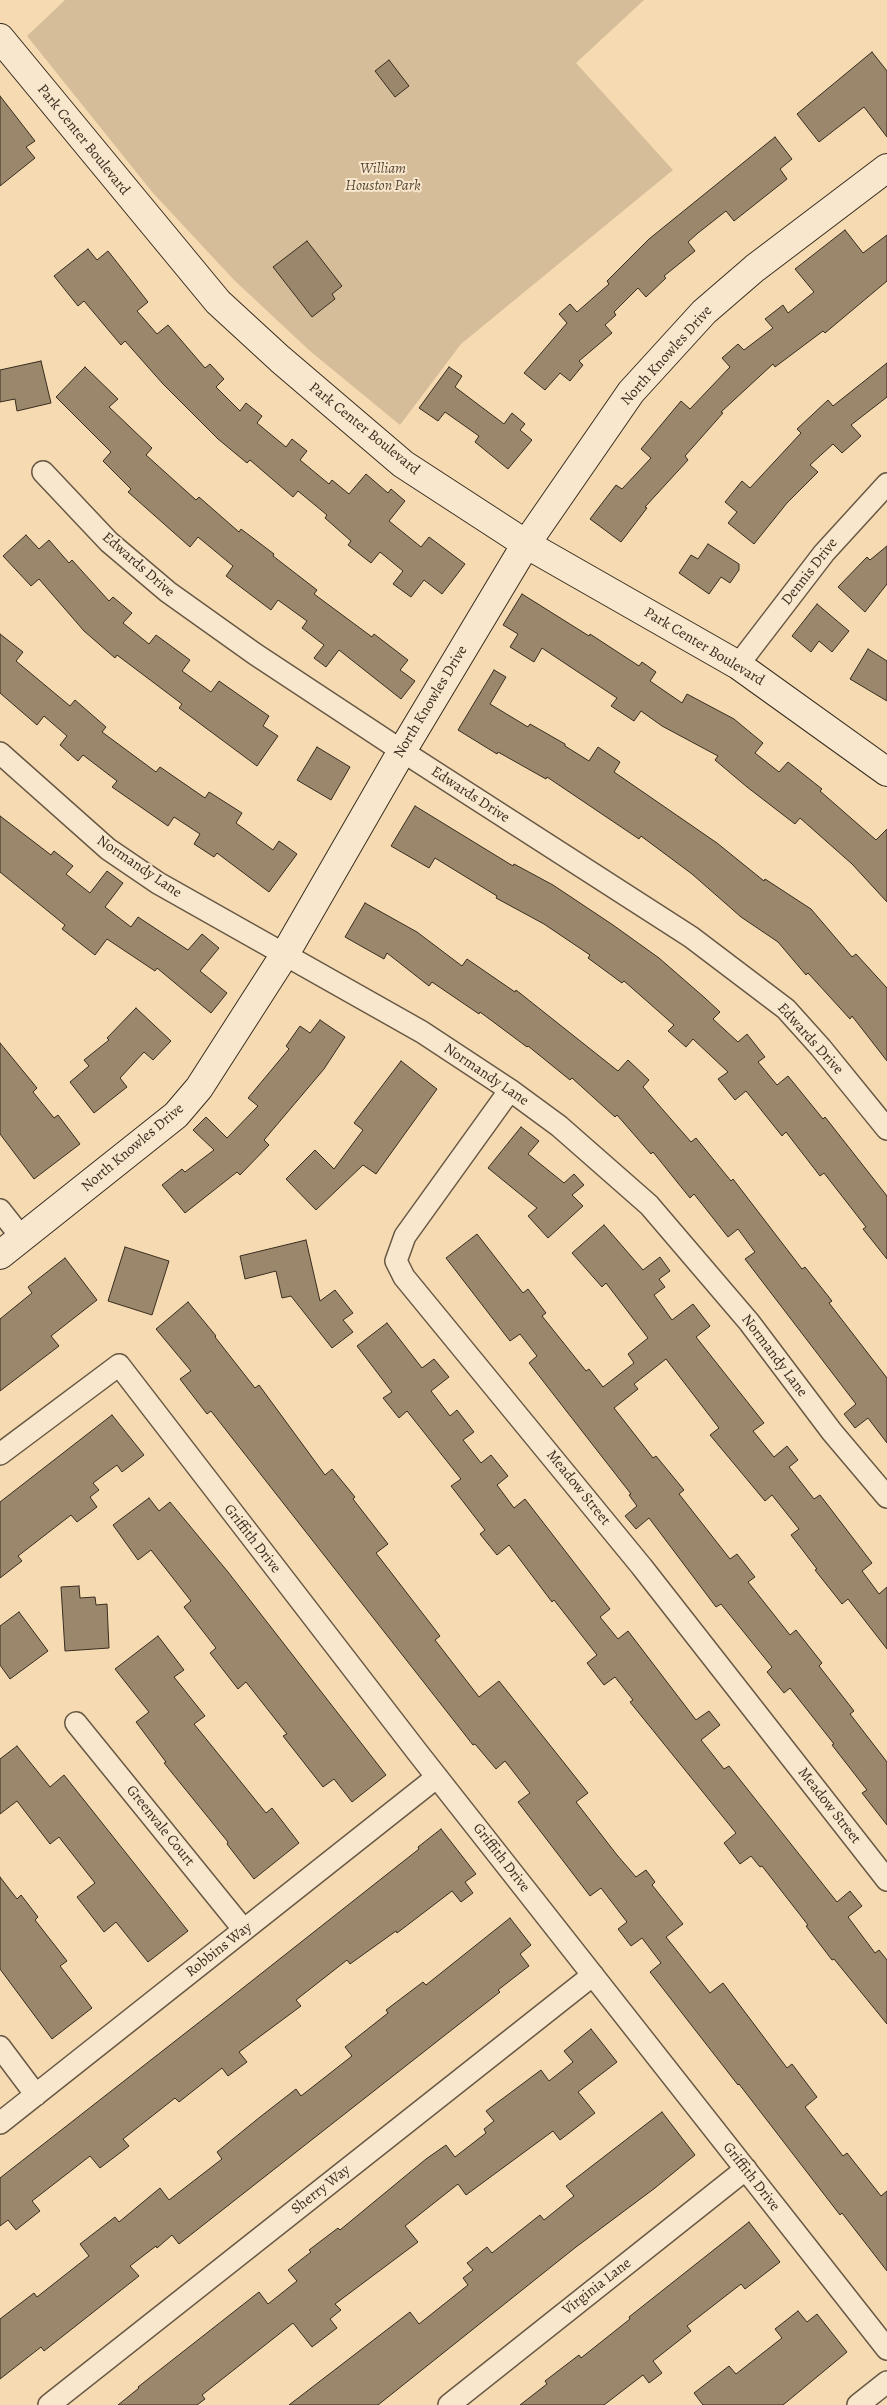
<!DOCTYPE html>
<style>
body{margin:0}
canvas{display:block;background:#f6dab2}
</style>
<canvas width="887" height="2405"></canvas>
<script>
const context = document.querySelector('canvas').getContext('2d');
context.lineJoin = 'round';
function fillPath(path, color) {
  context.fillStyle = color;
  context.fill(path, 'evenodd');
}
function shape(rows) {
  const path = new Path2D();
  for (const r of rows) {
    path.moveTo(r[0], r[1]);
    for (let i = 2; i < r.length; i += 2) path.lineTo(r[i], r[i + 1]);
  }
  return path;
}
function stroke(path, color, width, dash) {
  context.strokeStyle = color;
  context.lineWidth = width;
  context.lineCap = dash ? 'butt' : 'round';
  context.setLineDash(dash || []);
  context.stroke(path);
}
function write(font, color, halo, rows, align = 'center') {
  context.font = font + ' Alegreya,serif';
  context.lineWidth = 4;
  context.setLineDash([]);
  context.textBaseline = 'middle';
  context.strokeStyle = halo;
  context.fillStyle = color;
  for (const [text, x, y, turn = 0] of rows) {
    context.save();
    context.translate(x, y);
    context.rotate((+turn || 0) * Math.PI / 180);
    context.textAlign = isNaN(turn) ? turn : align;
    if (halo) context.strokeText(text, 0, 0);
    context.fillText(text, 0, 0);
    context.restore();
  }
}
fillPath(shape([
 [65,0,644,0,576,63,673,170,461,344,400,425,310,351,234,280,153,193,27,36]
]), '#d6bd99');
const building = shape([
 [872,52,887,71,887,137,864,107,819,142,797,114,872,52],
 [389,60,409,86,395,97,375,71,389,60],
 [0,96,35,141,26,147,35,158,0,186,0,96],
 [775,137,792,159,780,169,787,179,734,221,726,211,698,233,688,242,695,251,664,276,666,278,646,297,638,288,614,312,616,315,605,325,612,333,579,361,583,365,570,381,560,373,545,390,524,373,567,323,559,314,570,304,577,312,609,284,607,281,649,239,775,137],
 [845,230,863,253,887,235,887,281,825,333,823,331,775,367,773,364,721,412,723,413,685,456,688,460,645,507,647,508,621,542,590,519,616,485,622,489,651,458,641,449,681,401,690,409,730,367,722,358,738,344,744,350,773,328,765,319,783,305,788,313,814,292,795,269,845,230],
 [307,241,342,286,332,294,335,299,312,317,273,267,307,241],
 [88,249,97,260,108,251,123,270,148,302,137,311,157,334,168,325,205,368,210,364,224,379,216,387,240,411,246,403,262,416,257,423,286,447,292,439,307,451,300,460,329,484,332,480,349,494,366,474,388,493,391,489,405,501,389,521,421,547,429,537,465,564,442,594,424,580,411,597,393,584,403,571,380,552,371,563,348,545,351,541,325,518,327,515,298,491,293,497,250,460,247,463,218,439,163,384,125,341,121,345,84,301,78,306,54,276,88,249],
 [41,361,51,403,17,411,15,399,0,402,0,370,41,361],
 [887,363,887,397,851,425,861,436,842,453,833,444,810,465,818,472,787,503,754,544,728,523,737,512,725,502,742,481,750,488,801,433,797,429,828,400,833,406,887,363],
 [85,367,118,399,109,407,152,448,146,455,196,500,199,497,239,532,241,529,274,554,273,556,317,590,314,594,372,637,374,634,408,660,400,670,415,681,401,699,339,650,326,667,314,658,324,645,302,628,307,621,278,600,271,610,226,576,233,566,198,537,190,547,128,492,131,489,103,461,111,452,56,397,85,367],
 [449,367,462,376,455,387,504,424,512,413,525,424,520,430,532,440,508,469,475,442,479,436,445,412,438,421,419,408,449,367],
 [26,535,39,549,49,540,69,563,72,560,109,601,113,597,132,613,123,623,149,644,156,635,190,660,182,671,211,692,219,681,269,716,263,726,278,736,257,766,179,708,182,704,117,655,115,658,84,631,39,579,31,586,3,556,26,535],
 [708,544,739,564,739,570,730,583,721,577,709,594,679,573,691,555,698,559,708,544],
 [887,546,887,584,865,612,838,587,867,557,870,560,887,546],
 [522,594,589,636,590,634,639,666,642,662,656,672,650,681,682,703,687,694,734,719,763,743,755,753,779,772,788,762,822,789,820,791,876,840,887,829,887,902,852,864,800,818,795,824,747,787,715,760,718,756,662,726,641,711,634,721,611,706,617,698,542,648,534,662,510,647,518,634,503,625,522,594],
 [817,604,849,631,832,652,819,641,811,652,792,636,817,604],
 [0,634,23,652,16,661,70,706,75,700,106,727,102,732,156,772,160,767,205,798,209,792,242,813,236,823,273,850,279,841,297,854,269,892,217,853,214,857,194,844,200,834,174,817,168,826,112,787,117,781,83,755,78,761,60,745,67,736,44,716,37,725,0,693,0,634],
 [868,649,887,661,887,701,850,679,868,649],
 [494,670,506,677,490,704,528,727,530,724,565,744,565,746,589,761,598,747,620,762,614,772,717,843,764,881,765,879,811,909,852,957,856,954,887,988,887,1061,852,1016,850,1019,808,973,806,975,778,942,741,917,692,874,641,836,639,839,547,777,546,779,498,752,497,754,458,730,494,670],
 [317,747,350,767,331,800,297,780,317,747],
 [415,806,513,866,514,864,553,885,613,925,659,958,705,998,720,1012,713,1019,738,1042,747,1034,765,1057,758,1062,777,1085,788,1076,823,1119,825,1117,887,1196,887,1259,863,1229,866,1227,824,1173,820,1176,786,1132,782,1136,746,1091,735,1100,718,1079,728,1072,693,1039,686,1047,668,1031,674,1025,624,981,622,983,588,958,590,955,544,924,496,898,497,896,435,858,429,868,391,846,415,806],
 [0,816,51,855,54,851,73,866,66,874,90,893,107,871,123,883,105,907,131,927,138,917,188,950,202,934,219,948,200,971,227,993,211,1013,157,968,155,971,107,939,95,955,62,929,65,925,0,872,0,816],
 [365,903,417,932,462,966,467,959,515,992,516,990,618,1071,628,1060,649,1080,643,1087,691,1142,696,1138,731,1181,733,1179,802,1269,805,1267,832,1301,829,1303,887,1378,887,1443,868,1418,855,1428,844,1414,856,1404,745,1259,755,1252,738,1229,728,1237,694,1194,690,1198,653,1152,651,1154,617,1115,615,1117,572,1078,570,1080,528,1046,527,1047,480,1012,479,1014,432,982,429,986,387,953,384,959,345,937,365,903],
 [136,1008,171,1041,153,1060,144,1052,120,1078,127,1087,94,1113,70,1082,89,1066,84,1060,109,1040,107,1038,136,1008],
 [320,1020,345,1037,324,1069,264,1140,269,1145,240,1175,237,1172,185,1213,162,1185,182,1169,185,1172,214,1150,193,1130,206,1117,227,1138,258,1106,248,1098,289,1049,286,1046,300,1026,310,1033,320,1020],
 [0,1043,37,1088,33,1092,54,1118,58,1115,80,1144,34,1179,0,1134,0,1043],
 [401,1061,437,1089,376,1174,363,1165,316,1210,286,1179,315,1150,334,1169,363,1130,354,1123,401,1061],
 [521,1127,539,1141,528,1154,564,1183,574,1174,584,1185,572,1195,583,1206,548,1238,528,1216,537,1208,488,1168,521,1127],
 [604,1225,643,1270,660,1257,670,1271,659,1279,665,1287,654,1295,672,1320,693,1304,710,1326,696,1337,764,1423,753,1431,774,1457,787,1446,798,1460,789,1467,814,1499,820,1495,872,1563,862,1571,879,1594,887,1587,887,1649,848,1599,842,1604,815,1570,817,1569,791,1535,799,1529,772,1495,765,1501,710,1435,719,1428,666,1359,634,1384,638,1389,614,1408,653,1458,656,1456,684,1490,679,1494,730,1559,737,1554,755,1577,748,1582,790,1635,796,1630,822,1663,819,1666,854,1711,850,1714,887,1762,887,1825,862,1793,867,1790,832,1745,834,1744,790,1688,784,1693,767,1672,772,1667,721,1604,716,1607,649,1518,636,1529,625,1516,637,1506,629,1495,631,1494,529,1363,537,1356,520,1334,510,1341,446,1258,477,1234,523,1293,528,1289,546,1313,542,1316,586,1371,589,1369,603,1387,634,1363,628,1354,648,1338,606,1283,602,1287,572,1253,604,1225],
 [306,1240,320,1301,335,1290,353,1313,343,1320,353,1332,332,1348,291,1296,282,1298,276,1271,245,1279,240,1256,306,1240],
 [125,1247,169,1261,152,1315,108,1301,125,1247],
 [65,1258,97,1300,51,1336,59,1346,0,1391,0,1319,32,1293,28,1287,65,1258],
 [188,1302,216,1336,215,1337,255,1388,259,1385,325,1475,332,1469,355,1497,353,1499,388,1544,376,1553,440,1636,435,1640,479,1697,499,1681,588,1793,576,1802,617,1855,636,1877,646,1870,655,1882,652,1885,683,1924,666,1937,710,1993,723,1983,787,2068,792,2064,817,2097,805,2107,843,2156,847,2153,881,2196,887,2191,887,2271,842,2213,840,2215,739,2084,738,2085,650,1972,661,1963,642,1938,631,1946,618,1929,627,1922,601,1888,590,1896,518,1802,530,1793,505,1761,496,1769,475,1744,473,1745,211,1411,207,1414,180,1379,191,1371,156,1329,188,1302],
 [387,1323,422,1368,434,1359,449,1377,431,1391,450,1416,457,1410,474,1432,463,1440,481,1463,491,1455,508,1476,497,1485,514,1508,525,1499,610,1609,600,1617,618,1639,628,1631,696,1720,709,1711,720,1725,701,1740,724,1769,729,1766,837,1902,850,1891,862,1906,848,1917,875,1953,879,1950,887,1960,887,2024,834,1959,832,1960,806,1926,808,1925,762,1866,760,1867,751,1856,740,1864,724,1843,736,1833,630,1702,633,1700,615,1677,604,1685,587,1663,597,1655,554,1600,552,1602,509,1545,497,1555,480,1534,485,1530,451,1486,461,1479,407,1411,399,1418,383,1398,392,1392,357,1346,387,1323],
 [112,1415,144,1455,122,1472,117,1465,93,1483,99,1490,90,1497,97,1507,77,1522,71,1515,18,1556,22,1561,0,1578,0,1502,112,1415],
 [149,1498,159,1511,170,1502,228,1572,386,1775,352,1802,334,1779,323,1787,283,1736,287,1734,246,1682,238,1689,210,1653,216,1648,184,1607,191,1601,151,1550,138,1560,113,1525,149,1498],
 [79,1586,80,1598,95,1597,96,1605,107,1604,109,1648,65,1651,61,1587,79,1586],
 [19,1612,48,1651,10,1679,0,1665,0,1626,19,1612],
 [158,1636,184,1670,174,1677,205,1716,194,1724,266,1813,272,1808,299,1843,254,1879,227,1844,228,1842,164,1763,166,1762,136,1722,149,1712,115,1669,158,1636],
 [17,1746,50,1787,64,1775,188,1931,148,1962,116,1922,104,1932,77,1897,95,1883,59,1837,50,1844,17,1801,0,1814,0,1759,17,1746],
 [441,1829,476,1874,465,1882,473,1893,461,1902,452,1891,397,1933,396,1931,350,1964,347,1960,296,2000,301,2006,239,2052,247,2062,228,2076,222,2068,179,2102,175,2098,123,2139,129,2146,100,2168,90,2156,32,2201,40,2211,16,2230,8,2220,0,2226,0,2178,234,1995,419,1849,418,1847,441,1829],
 [0,1877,17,1899,21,1895,38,1917,35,1920,67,1961,60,1966,92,2008,52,2039,0,1969,0,1877],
 [510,1918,531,1945,520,1954,529,1966,498,1990,500,1992,179,2244,172,2235,157,2248,156,2246,130,2266,139,2276,44,2351,41,2347,0,2379,0,2319,34,2293,37,2297,89,2256,80,2244,115,2217,119,2222,160,2188,169,2200,222,2159,217,2152,260,2117,296,2089,301,2096,352,2056,345,2047,388,2013,386,2010,423,1982,426,1985,510,1918],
 [591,2029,617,2062,578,2092,595,2113,560,2140,553,2131,466,2195,458,2184,405,2226,418,2242,335,2304,341,2310,330,2319,337,2328,312,2347,293,2323,202,2395,205,2399,197,2405,118,2405,139,2388,138,2387,259,2292,268,2304,297,2281,288,2270,311,2252,309,2250,338,2228,340,2230,426,2159,446,2145,455,2157,486,2133,484,2129,494,2121,486,2111,541,2070,549,2081,573,2062,564,2051,591,2029],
 [662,2112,695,2155,655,2188,576,2247,378,2405,289,2405,410,2312,419,2324,468,2285,463,2278,473,2270,467,2263,487,2247,492,2253,540,2215,544,2220,574,2196,566,2186,662,2112],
 [749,2222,780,2262,745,2289,741,2284,687,2326,691,2331,653,2361,662,2373,649,2383,643,2375,604,2405,520,2405,547,2384,545,2381,579,2355,581,2358,630,2319,629,2317,749,2222],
 [798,2311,807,2322,817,2314,847,2352,783,2405,703,2405,694,2393,729,2366,736,2374,782,2338,775,2329,798,2311]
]);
fillPath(building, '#9b876b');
stroke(building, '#382d1f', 1);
const street = shape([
 [43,472,109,542,168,592,255,654,402,751,691,937,786,1009,821,1048,887,1129],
 [738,665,824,553,887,484],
 [0,753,108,849,158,883,422,1032,510,1090,559,1126,649,1205,749,1322,832,1432,887,1497],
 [510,1090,405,1236,396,1261,404,1277,642,1567,887,1880],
 [0,1210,22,1238],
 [0,1454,119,1365,418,1753,887,2349],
 [76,1723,244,1930],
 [0,2047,36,2095],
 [0,2123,437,1777],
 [49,2405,593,1975],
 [449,2405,746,2169],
 [858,2405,887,2382]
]);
const secondary = shape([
 [0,38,218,302,280,359,403,464,526,544,738,665,887,772],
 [0,1255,176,1115,199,1088,285,954,402,751,526,544,631,392,704,312,755,268,887,168]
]);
stroke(street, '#685844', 24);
stroke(secondary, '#382d1f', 30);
stroke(street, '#f9e7cd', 21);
stroke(secondary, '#f9e7cd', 28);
write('15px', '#382d1f', '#f9e7cd', [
 ["Park Center Boulevard",83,140,51],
 ["North Knowles Drive",667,356,-48],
 ["Park Center Boulevard",364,429,39],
 ["Edwards Drive",138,565,41],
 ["Dennis Drive",810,572,-52],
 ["Park Center Boulevard",704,647,31],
 ["North Knowles Drive",431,702,-59],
 ["Edwards Drive",470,795,33],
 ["Normandy Lane",139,867,34],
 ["Edwards Drive",810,1039,48],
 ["Normandy Lane",486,1075,34],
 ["North Knowles Drive",133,1148,-40],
 ["Normandy Lane",774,1356,53],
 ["Meadow Street",578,1488,51],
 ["Griffith Drive",252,1539,52],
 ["Meadow Street",829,1806,52],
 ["Greenvale Court",160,1826,51],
 ["Griffith Drive",501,1858,52],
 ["Robbins Way",219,1950,-38],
 ["Griffith Drive",751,2177,52],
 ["Sherry Way",321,2190,-38],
 ["Virginia Lane",597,2287,-38]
]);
write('italic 15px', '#584a37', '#f9e7cd', [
 ["William",383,169],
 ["Houston Park",383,186]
]);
</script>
